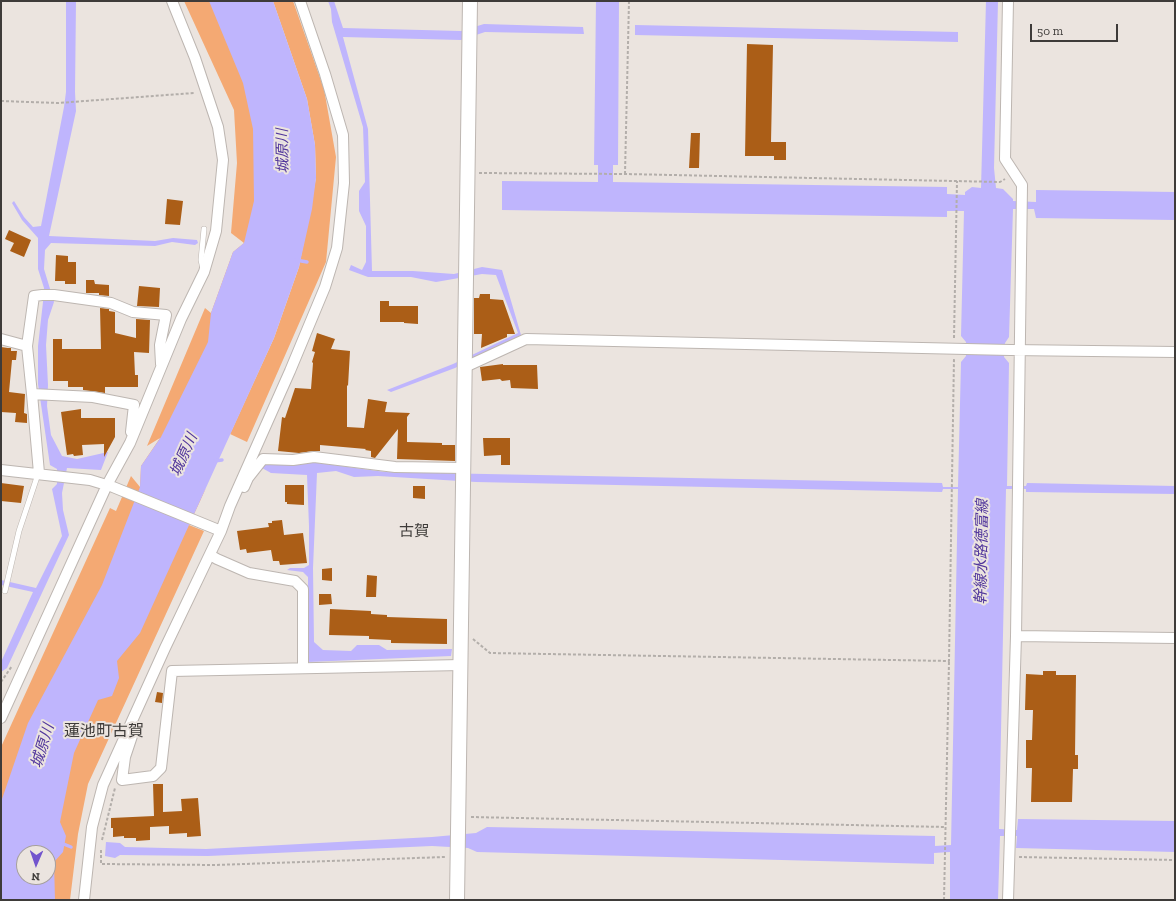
<!DOCTYPE html>
<meta charset="utf-8">
<style>
body{margin:0}
#map{position:relative;width:1176px;height:901px;overflow:hidden;background:#ebe4df;font-family:"Zilla Slab",serif}
canvas{display:block}
.frame{position:absolute;inset:0;border:2px solid #3e3b39;pointer-events:none}
.north{position:absolute;left:16px;top:845px;width:40px;height:40px;box-sizing:border-box;background:#ebe4df;border:1px solid #a6a09d;border-radius:50%;rotate:182deg;font-size:11px;font-weight:700;line-height:16px;text-align:center;color:#3e3b39}
.north::after{content:'';display:block;margin:auto;width:14px;height:18px;background:#7254cd;clip-path:polygon(50% 0,100% 100%,50% 72%,0 100%)}
.scale{position:absolute;left:1030px;top:24px;width:88px;height:18px;box-sizing:border-box;border:2px solid #3e3b39;border-top:0;padding-left:5px;font-size:12px;line-height:14px;white-space:nowrap;color:#3e3b39;-webkit-text-stroke:3px #ebe4df;paint-order:stroke}
</style>
<div id="map">
<canvas width="1176" height="901"></canvas>
<div class="frame"></div>
<div class="north">N</div>
<div class="scale">50 m</div>
</div>
<script>
const context = document.querySelector('canvas').getContext('2d');
context.lineJoin = 'round';
function fillPath(path, color) {
  context.fillStyle = color;
  context.fill(path, 'evenodd');
}
function shape(rows) {
  const path = new Path2D();
  for (const r of rows) {
    path.moveTo(r[0], r[1]);
    for (let i = 2; i < r.length; i += 2) path.lineTo(r[i], r[i + 1]);
  }
  return path;
}
function stroke(path, color, width, dash) {
  context.strokeStyle = color;
  context.lineWidth = width;
  context.lineCap = dash ? 'butt' : 'round';
  context.setLineDash(dash || []);
  context.stroke(path);
}
function write(font, color, halo, rows, align = 'center') {
  context.font = font + ' "Zilla Slab","Noto Sans JP",serif';
  context.lineWidth = 4;
  context.setLineDash([]);
  context.textBaseline = 'middle';
  context.strokeStyle = halo;
  context.fillStyle = color;
  for (const [text, x, y, turn = 0] of rows) {
    context.save();
    context.translate(x, y);
    context.rotate((+turn || 0) * Math.PI / 180);
    context.textAlign = isNaN(turn) ? turn : align;
    if (halo) context.strokeText(text, 0, 0);
    context.fillText(text, 0, 0);
    context.restore();
  }
}
fillPath(shape([
 [184,1,211,1,249,83,266,212,1,824,1,747,110,508,116,511,131,476,140,487,141,466,160,438,147,446,205,308,211,313,233,252,244,243,231,233,237,163,234,110],
 [273,1,293,1,324,89,336,157,326,262,247,442,230,434,274,338,299,267,316,178,315,145,307,99],
 [206,488,189,525,204,531,88,784,78,834,70,900,46,900,48,877,48,825,65,750]
]), '#f4a973');
fillPath(shape([
 [66,1,76,1,75,92,76,111,49,236,155,241,173,238,197,240,198,243,195,245,172,242,155,246,51,243,45,250,44,269,54,302,48,320,46,345,48,385,47,406,51,435,62,456,77,459,108,452,101,470,67,468,62,493,63,510,69,535,7,668,1,672,1,662,33,592,1,585,1,580,36,588,62,536,52,489,57,484,57,469,50,465,38,384,38,346,43,302,44,288,38,269,38,238,22,220,12,203,14,201,24,217,33,227,41,226,64,107,66,92],
 [209,1,273,1,307,99,315,145,316,178,312,209,299,267,274,338,140,633,117,661,119,678,112,696,98,700,74,753,60,822,66,836,63,852,54,862,55,900,1,900,1,802,28,723,102,585,140,487,141,466,161,437,208,342,211,313,233,252,244,243,254,201,253,129,243,83],
 [24,853,48,853,48,877,24,877],
 [328,1,334,1,343,28,461,31,484,24,583,27,584,34,485,32,461,40,343,37,368,129,372,271,413,271,454,274,482,267,502,270,521,335,455,368,391,392,387,390,453,364,518,333,496,275,482,274,436,282,411,277,368,277,349,270,351,265,362,270,366,262,366,226,359,211,359,191,365,182,363,127,332,22,331,9],
 [596,1,619,1,618,165,613,165,613,182,947,187,947,194,965,195,965,192,972,187,981,188,986,1,998,1,994,168,996,188,1003,189,1013,199,1013,201,1036,202,1036,190,1175,192,1175,220,1036,218,1034,209,1013,209,1009,337,1005,343,1004,357,1009,363,1007,486,1026,486,1027,483,1175,486,1175,494,1026,492,1026,489,1006,489,999,829,1017,830,1018,819,1175,821,1175,852,1016,848,1017,836,1000,836,998,900,950,900,950,852,934,853,934,864,477,852,468,848,432,846,208,856,120,855,115,858,105,856,106,842,120,843,125,847,206,849,432,837,476,833,487,827,935,836,935,846,951,845,958,489,943,489,942,492,476,482,378,476,354,477,336,471,317,473,313,568,314,642,323,650,351,651,357,645,379,645,387,650,452,649,451,656,308,662,308,577,303,572,287,570,290,568,304,568,309,565,309,526,307,475,271,473,262,468,267,462,312,462,385,472,942,483,943,487,958,487,961,362,966,356,966,342,961,336,964,211,947,211,947,217,502,210,502,181,598,182,598,165,594,165],
 [635,25,958,32,958,42,635,35]
]), '#bfb5fd');
stroke(shape([
 [296,260,307,262],
 [214,461,222,460],
 [61,843,71,847]
]), '#bfb5fd', 3.5);
fillPath(shape([
 [747,44,773,45,771,142,786,142,786,160,774,160,774,156,745,156],
 [691,133,700,133,699,168,689,168],
 [167,199,183,201,180,225,165,224],
 [9,230,31,240,24,257,10,251,14,243,5,239],
 [56,255,68,256,68,262,76,262,76,284,65,284,65,281,55,281],
 [86,280,94,280,95,284,109,285,109,296,99,295,99,293,86,293],
 [139,286,160,288,159,307,137,306],
 [480,294,490,294,490,299,503,300,515,334,507,334,507,337,481,348,482,334,474,334,474,298,479,298],
 [380,301,389,301,389,306,418,306,418,324,404,323,404,322,380,322],
 [100,308,109,309,109,311,115,312,115,333,136,338,136,319,150,320,149,353,134,352,135,375,138,375,138,387,105,387,105,393,83,390,83,387,68,387,68,381,53,381,53,339,62,339,62,349,101,349],
 [317,333,335,339,331,349,350,351,348,386,347,385,347,427,364,428,368,399,387,402,385,412,410,413,407,417,407,442,442,443,442,445,455,445,455,461,397,459,398,429,375,458,371,457,371,451,365,450,366,449,320,445,320,451,313,451,299,453,278,451,282,417,285,418,295,388,311,389,313,363,312,362,315,352,312,351],
 [1,347,8,348,11,348,11,351,17,351,16,360,12,360,9,392,25,394,24,413,27,414,27,423,15,422,16,413,1,412],
 [503,364,503,365,537,365,538,389,511,388,510,380,502,381,500,379,482,381,480,367],
 [81,409,81,418,115,418,115,437,104,457,104,444,82,445,83,455,74,456,73,454,67,455,61,412],
 [483,438,510,438,510,465,501,465,501,455,484,456],
 [1,483,24,486,21,503,1,501],
 [285,485,304,485,304,505,287,504,287,502,285,502],
 [413,486,425,486,425,499,413,498],
 [282,520,284,535,303,533,307,563,280,565,279,561,273,561,271,550,247,553,246,549,240,550,237,531,269,527,268,523,272,523,272,521],
 [332,568,332,581,322,580,322,569],
 [367,575,377,576,376,597,366,597],
 [319,594,331,594,332,604,319,605],
 [330,609,371,611,371,614,387,615,387,617,447,619,447,644,391,643,391,640,369,639,369,636,329,635],
 [1043,671,1056,671,1056,675,1076,675,1075,755,1078,755,1078,769,1073,769,1072,802,1031,802,1032,768,1026,768,1026,740,1032,740,1033,710,1025,710,1026,674,1043,675],
 [157,692,163,693,162,703,155,702],
 [153,784,163,784,163,812,182,811,181,799,198,798,201,836,187,837,187,833,169,834,169,826,150,827,150,840,136,841,136,838,124,838,124,836,113,837,113,828,111,828,111,818,154,816]
]), '#ab5e17');
const lane = shape([
 [203,269,201,260,204,229],
 [5,591,19,531,38,474]
]);
const street = shape([
 [1008,1,1005,159,1022,185,1016,636,1008,900],
 [1,339,27,346],
 [465,367,526,339,1010,350,1175,352],
 [32,394,93,397,134,405,131,432],
 [1,470,90,480,113,487,221,531],
 [39,473,32,394,27,346,34,296,42,295,54,295,111,303,133,312,166,315,160,345,161,364],
 [244,487,248,478,263,459,293,460,314,457,395,467,464,468],
 [210,555,217,559,249,573,295,581,303,589,303,668],
 [1016,636,1175,638],
 [1,718,107,485,130,443,181,319,204,272,216,231,223,160,218,127,195,58,172,1],
 [132,728,132,736,125,757,122,780,153,776,161,768,172,671,461,665],
 [84,900,92,827,103,785,165,648,221,531,230,506,290,371,325,287,337,248,344,183,343,135,325,74,300,1]
]);
const secondary = shape([
 [457,900,470,1]
]);
stroke(lane, '#bdb6b1', 6);
stroke(street, '#bdb6b1', 12);
stroke(secondary, '#bdb6b1', 16);
stroke(shape([
 [1,101,58,103,194,93],
 [479,173,625,174,1000,182,1005,179],
 [625,174,629,1],
 [954,338,957,181],
 [473,639,490,653,949,661,954,358],
 [1,682,12,666],
 [471,817,945,827],
 [102,840,115,788],
 [101,850,101,864,215,865,445,857],
 [1019,857,1175,860],
 [944,900,949,661]
]), '#b3aeaa', 2, [3, 2]);
stroke(lane, '#fff', 5);
stroke(street, '#fff', 10);
stroke(secondary, '#fff', 14);
write('italic 15px', '#51369c', '#ebe4df', [
 ["城原川",283,151,-91],
 ["城原川",184,455,-66],
 ["幹線水路徳富線",982,552,-89],
 ["城原川",43,746,-73]
]);
write('15px', '#3e3b39', '#ebe4df', [
 ["古賀",414,532]
]);
write('16px', '#3e3b39', '#ebe4df', [
 ["蓮池町古賀",104,731]
]);
</script>
